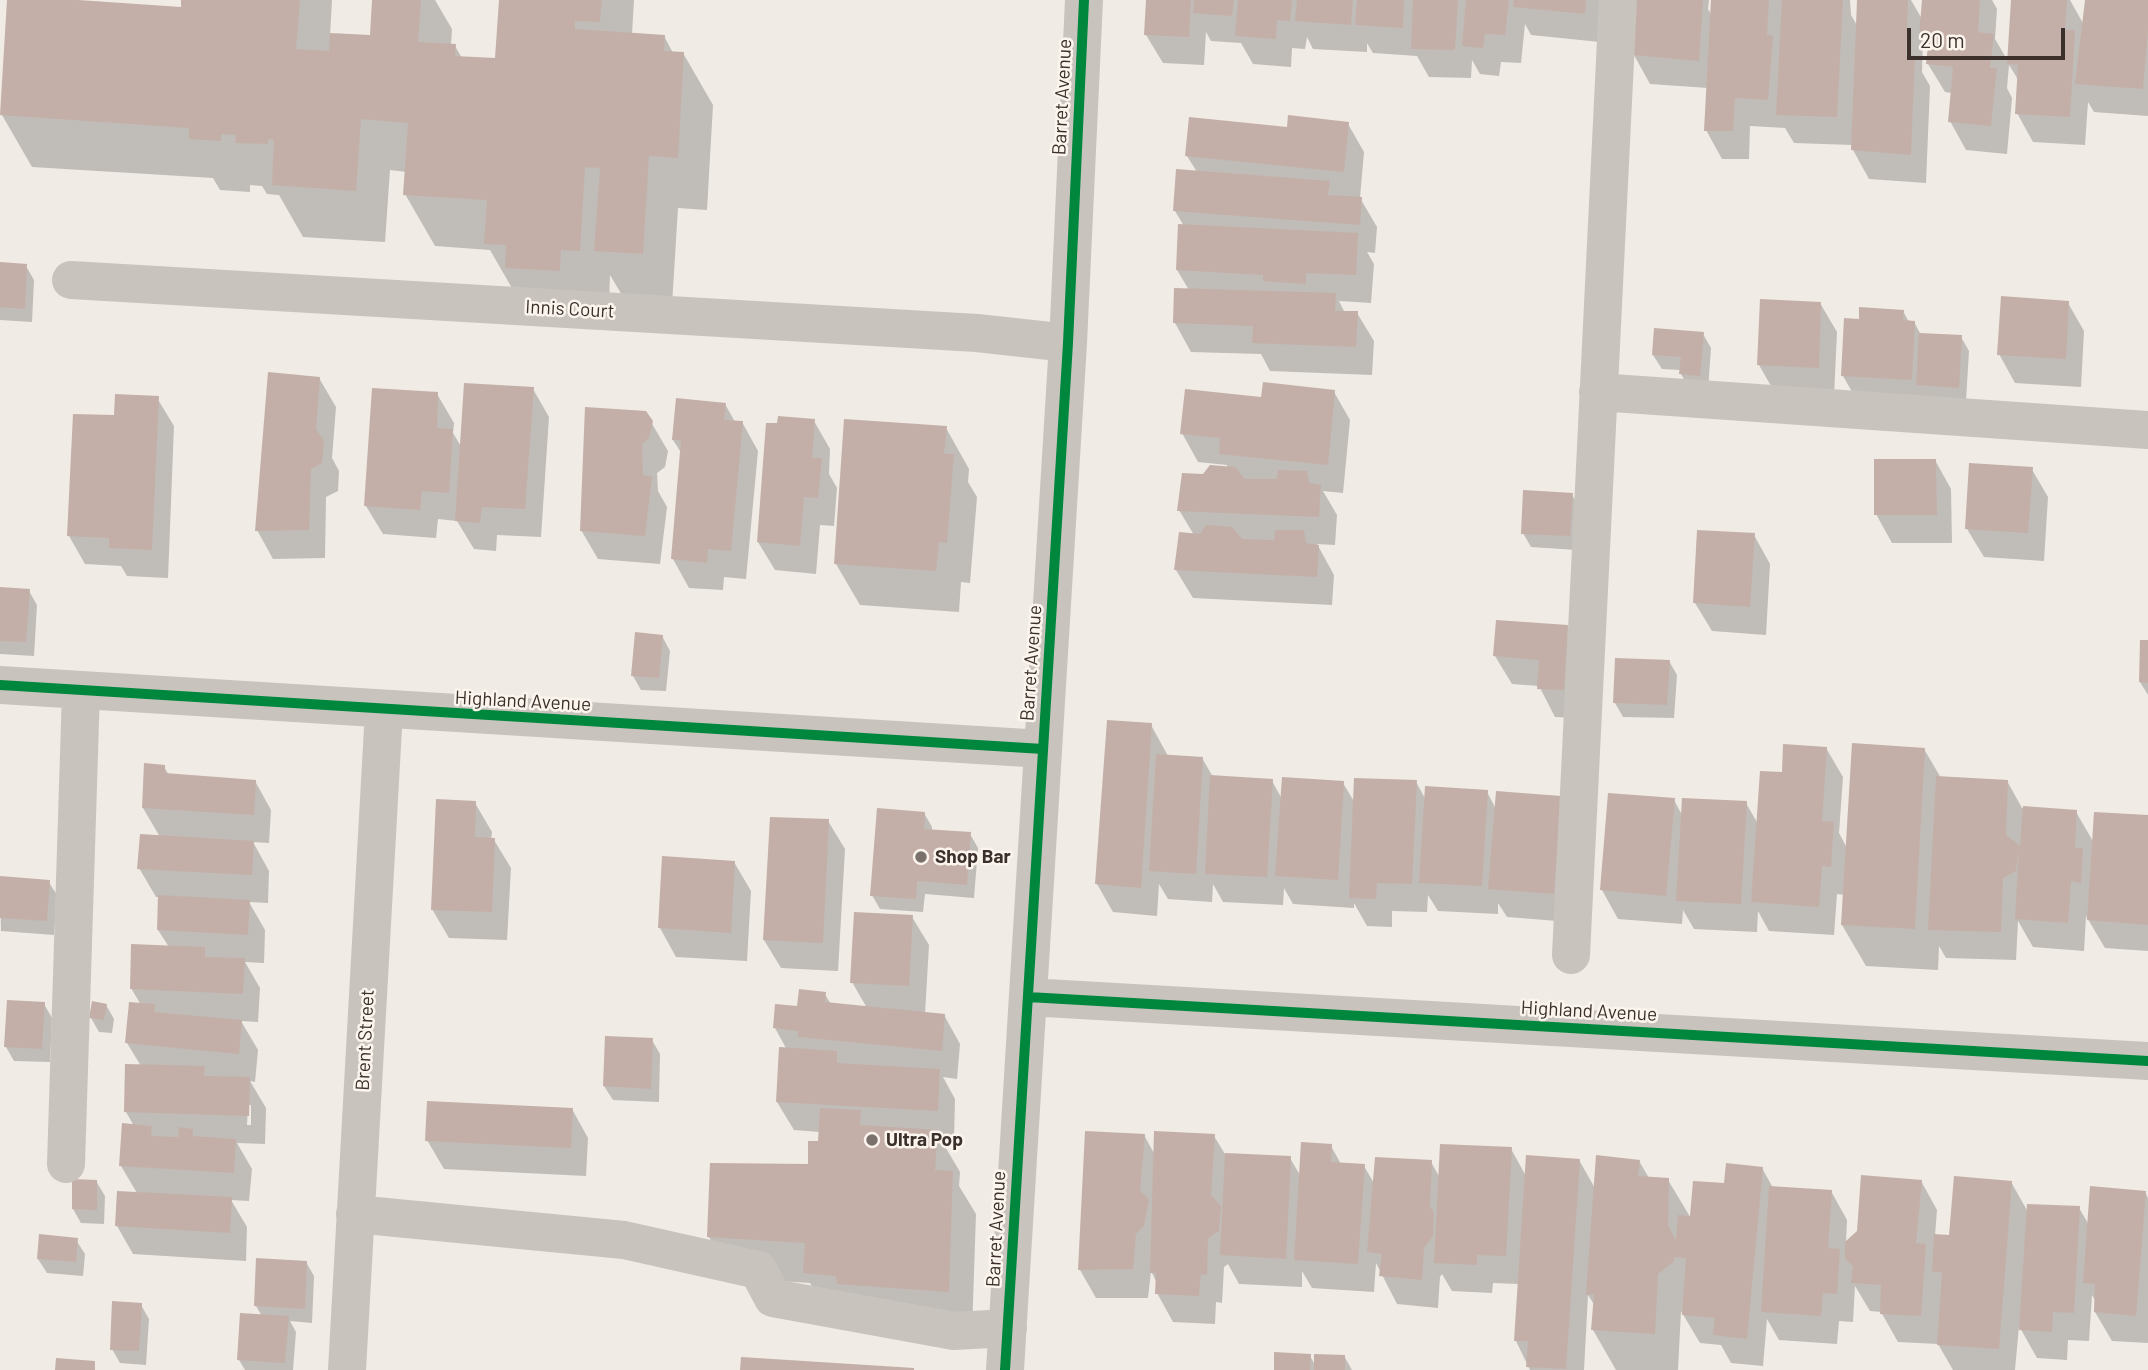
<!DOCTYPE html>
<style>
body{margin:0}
#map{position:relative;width:2148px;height:1370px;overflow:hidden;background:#f0ebe5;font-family:Barlow,sans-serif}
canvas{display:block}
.scale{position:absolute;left:1907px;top:28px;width:158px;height:32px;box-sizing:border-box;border:4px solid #3b302b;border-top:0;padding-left:9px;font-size:21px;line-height:24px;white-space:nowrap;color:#3b302b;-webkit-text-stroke:5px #fbf5ee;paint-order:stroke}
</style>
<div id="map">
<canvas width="2148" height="1370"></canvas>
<div class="scale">20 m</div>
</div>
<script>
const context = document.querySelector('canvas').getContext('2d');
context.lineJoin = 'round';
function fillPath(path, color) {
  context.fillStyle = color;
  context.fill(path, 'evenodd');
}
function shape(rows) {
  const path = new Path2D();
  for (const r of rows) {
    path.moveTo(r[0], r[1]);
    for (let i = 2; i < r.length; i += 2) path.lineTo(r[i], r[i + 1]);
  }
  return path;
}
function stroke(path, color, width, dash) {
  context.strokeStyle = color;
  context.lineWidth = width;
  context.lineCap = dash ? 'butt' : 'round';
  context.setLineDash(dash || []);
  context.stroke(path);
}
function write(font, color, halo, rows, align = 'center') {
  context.font = font + ' Barlow,sans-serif';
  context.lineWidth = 5;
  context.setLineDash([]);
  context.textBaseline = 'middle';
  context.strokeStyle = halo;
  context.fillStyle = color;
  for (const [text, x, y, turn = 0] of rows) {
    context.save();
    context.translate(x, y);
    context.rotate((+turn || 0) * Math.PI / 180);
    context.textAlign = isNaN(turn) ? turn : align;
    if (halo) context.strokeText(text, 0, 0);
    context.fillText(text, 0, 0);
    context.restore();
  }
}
fillPath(shape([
 [9,0,52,0,182,9,183,0,332,0,330,35,372,37,374,0,435,0,452,29,451,45,455,46,462,58,497,60,500,0,634,0,632,34,664,36,673,53,683,53,713,105,707,210,678,208,672,305,626,302,610,275,609,303,516,295,490,250,435,246,405,194,407,172,390,170,385,242,303,237,279,195,267,194,262,186,250,185,250,192,220,190,213,178,32,167,2,115],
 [1148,0,1601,0,1600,42,1531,35,1525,24,1521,63,1501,62,1499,76,1480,74,1472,60,1471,78,1429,77,1417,56,1373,53,1367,43,1367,52,1313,49,1307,37,1305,49,1292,48,1291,67,1253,64,1241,43,1211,41,1206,32,1204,65,1163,63,1146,35],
 [1638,0,1709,0,1708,9,1712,16,1713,0,1850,0,1851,15,1858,27,1859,0,1911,0,1922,19,1924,0,1992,0,1997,9,1995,39,2009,63,2012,0,2070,0,2084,25,2087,0,2148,0,2148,116,2094,112,2088,102,2085,145,2033,142,2017,113,2019,81,2009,65,2007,88,2012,98,2007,154,1966,150,1950,121,1952,93,1945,92,1928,64,1930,51,1923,40,1922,72,1930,86,1926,183,1869,179,1853,150,1853,145,1794,143,1785,128,1750,126,1749,159,1722,159,1706,130,1708,88,1650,84,1634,55],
 [1348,124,1364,152,1360,198,1377,227,1375,253,1367,252,1374,264,1371,303,1339,301,1345,313,1357,313,1374,341,1372,375,1270,371,1261,354,1191,352,1175,323,1176,289,1189,290,1177,270,1184,226,1175,211,1197,172,1187,156,1288,129],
 [0,264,26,266,34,280,32,322,0,320],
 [1820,303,1837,332,1834,396,1775,393,1759,365],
 [2068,303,2084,331,2081,387,2015,383,1999,354],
 [1903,311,1909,322,1914,322,1921,335,1961,337,1969,351,1966,401,1859,404,1843,376,1861,320],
 [1703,334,1711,348,1708,390,1689,388,1681,374,1681,370,1662,369,1653,355],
 [319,378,336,407,332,458,339,471,338,491,326,497,325,558,273,559,257,530],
 [533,389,549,417,541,537,497,535,496,551,474,549,457,521,438,519,436,538,383,534,366,506,437,394,454,423,453,433,462,448],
 [1334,392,1350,420,1343,493,1323,491,1337,515,1335,545,1317,544,1334,575,1332,605,1193,598,1176,570,1194,535,1179,510,1204,476,1227,468,1227,465,1198,462,1182,433,1263,399],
 [157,398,174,426,168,578,127,576,121,566,85,564,69,536,116,417],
 [725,404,735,422,742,422,758,451,746,579,724,577,723,590,689,588,673,559,682,454,673,440],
 [814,421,830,449,829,474,837,488,834,526,820,525,816,574,775,570,758,542],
 [651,422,668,451,665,467,657,473,658,491,667,507,660,564,598,559,581,530],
 [946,428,969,469,968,482,977,497,970,583,961,582,959,612,860,605,836,564],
 [1935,460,1951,489,1952,543,1892,543,1876,514],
 [2031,468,2048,497,2044,561,1984,557,1967,529],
 [1572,495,1580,509,1577,550,1531,547,1523,533],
 [1754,535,1770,564,1766,635,1712,631,1695,603],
 [0,589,29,591,37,605,34,656,0,654],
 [1567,627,1584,655,1580,718,1555,717,1539,686,1512,684,1495,656],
 [662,636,670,651,666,691,641,690,633,676],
 [2148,642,2148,695,2140,682],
 [1669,661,1677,675,1674,718,1623,717,1615,703],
 [1151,725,1168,756,1202,758,1213,777,1272,781,1282,799,1343,783,1355,803,1416,782,1426,800,1487,792,1496,809,1560,798,1570,922,1507,917,1498,903,1498,914,1438,911,1428,895,1427,912,1392,911,1392,927,1367,926,1354,903,1354,908,1293,904,1284,888,1283,905,1223,902,1213,884,1212,902,1168,899,1159,884,1157,916,1113,912,1097,884],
 [1826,748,1843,777,1839,833,1847,848,1924,749,1941,778,2007,781,2022,808,2076,812,2094,843,2148,816,2148,951,2105,948,2086,916,2084,951,2033,947,2018,921,2016,960,1946,958,1939,946,1938,970,1866,966,1842,925,1844,895,1837,894,1834,935,1769,931,1758,911,1757,932,1694,929,1683,910,1682,924,1618,919,1602,890,1674,800,1682,815,1746,803,1758,824,1783,774],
 [164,767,169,775,255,781,271,810,269,843,253,842,269,871,268,903,249,902,265,930,264,963,245,962,260,988,258,1022,241,1021,258,1050,255,1082,250,1081,266,1108,265,1144,237,1143,252,1169,249,1201,231,1200,247,1227,246,1261,133,1254,117,1226,137,1193,121,1166,134,1126,126,1112,141,1066,127,1043,141,1005,131,988,169,947,158,930,159,897,156,897,139,868,160,837,143,808],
 [248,1105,251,1105,251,1125,247,1125],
 [475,803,492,832,491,840,494,840,511,868,507,940,449,938,432,909],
 [924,813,932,827,932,831,970,834,978,848,974,898,925,894,923,912,880,909,872,895],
 [828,821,845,849,838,971,781,968,764,940],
 [734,862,751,891,747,961,676,957,660,928],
 [0,878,48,881,57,895,54,935,1,931],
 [912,917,929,945,925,1014,944,1015,960,1044,957,1079,943,1077,955,1099,954,1139,940,1138,960,1172,959,1186,976,1214,972,1332,828,1314,810,1283,733,1278,709,1237,810,1166,820,1143,820,1132,794,1130,777,1102,787,1050,775,1028,799,1008,824,993,831,1004,867,1008,852,982],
 [44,1004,52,1018,50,1062,14,1061,6,1047],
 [106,1005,114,1019,112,1033,99,1032,91,1018],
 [652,1040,660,1054,659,1102,613,1100,604,1086],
 [572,1109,588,1138,586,1176,444,1169,427,1140],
 [1144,1135,1155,1155,1214,1136,1225,1154,1290,1158,1301,1177,1331,1146,1341,1164,1364,1166,1375,1185,1431,1162,1440,1178,1511,1149,1526,1176,1579,1160,1596,1190,1639,1161,1649,1178,1668,1180,1692,1220,1726,1185,1762,1168,1773,1188,1831,1191,1847,1220,1846,1243,1921,1181,1937,1210,1935,1236,1951,1237,2011,1182,2028,1212,2079,1208,2089,1225,2145,1192,2148,1198,2148,1343,2112,1341,2095,1312,2096,1302,2092,1295,2089,1341,2068,1340,2067,1360,2037,1358,2019,1326,2015,1370,1953,1370,1938,1344,1898,1342,1881,1312,1870,1311,1855,1286,1853,1322,1839,1321,1837,1344,1779,1340,1767,1319,1763,1366,1731,1363,1721,1345,1700,1343,1681,1311,1678,1370,1616,1370,1593,1330,1595,1306,1588,1295,1584,1370,1530,1370,1516,1341,1519,1284,1493,1283,1492,1293,1452,1291,1442,1274,1440,1277,1438,1308,1397,1304,1376,1263,1374,1292,1312,1288,1302,1271,1302,1287,1239,1284,1228,1264,1224,1267,1222,1303,1216,1302,1215,1324,1173,1322,1157,1293,1157,1283,1151,1271,1148,1298,1096,1298,1080,1270],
 [96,1181,105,1196,104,1224,81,1223,73,1209],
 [76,1240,85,1254,83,1276,47,1273,38,1259],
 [306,1262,314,1276,312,1323,290,1321,296,1332,293,1370,245,1370,239,1360,262,1316,256,1306],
 [141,1305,149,1319,146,1365,120,1363,112,1349],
 [1310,1356,1315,1365,1344,1356,1352,1370,1275,1370]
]), '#0003');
fillPath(shape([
 [7,0,78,0,181,7,181,0,300,0,296,49,329,51,330,33,370,35,372,0,421,0,418,42,456,44,455,56,495,58,499,0,602,0,600,22,575,21,575,29,665,35,664,51,684,52,678,158,649,156,643,254,594,251,600,168,585,167,580,251,561,250,560,271,505,268,506,245,484,244,487,200,403,195,408,123,361,119,356,191,272,185,274,140,268,139,268,144,235,143,236,135,221,134,221,141,189,139,189,128,0,115],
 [1146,0,1191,0,1189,37,1144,35],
 [1194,0,1234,0,1232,16,1193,13],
 [1238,0,1292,0,1290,21,1277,20,1276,39,1235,36],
 [1297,0,1353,0,1351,25,1295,21],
 [1357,0,1404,0,1403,28,1355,25],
 [1413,0,1458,0,1455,50,1411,49],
 [1466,0,1509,0,1505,35,1485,34,1483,48,1462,46],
 [1514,0,1586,0,1585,14,1513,7],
 [1636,0,1703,0,1699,61,1632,55],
 [1711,0,1769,0,1767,35,1773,36,1768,100,1735,98,1733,131,1704,131],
 [1782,0,1843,0,1837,117,1776,115],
 [1857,0,1908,0,1906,55,1915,56,1911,155,1851,150],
 [1922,0,1980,0,1978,32,1994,34,1990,68,1997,68,1991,126,1948,122,1953,67,1926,64,1929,37,1919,37],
 [2011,0,2067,0,2065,30,2075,30,2070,117,2015,114,2018,65,2007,64],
 [2085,0,2148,0,2148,30,2143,89,2075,84],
 [1288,115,1349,122,1344,172,1185,156,1189,117,1287,127],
 [1176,169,1330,181,1328,195,1362,197,1360,225,1173,211],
 [1178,224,1358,233,1356,275,1306,273,1306,284,1263,281,1263,275,1176,270],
 [0,262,27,264,25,309,0,307],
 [1174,288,1336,293,1335,311,1358,311,1356,347,1252,343,1253,326,1173,323],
 [2001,296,2069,301,2066,359,1997,355],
 [1760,299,1821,302,1819,368,1757,365],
 [1859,307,1904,310,1903,320,1915,321,1912,380,1841,376,1844,318,1859,319],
 [1654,328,1704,332,1700,376,1679,374,1681,357,1652,355],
 [1919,333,1962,335,1959,388,1916,385],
 [268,372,320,377,316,429,324,441,322,463,311,469,309,530,255,531],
 [1263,382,1335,390,1328,465,1219,454,1220,438,1180,434,1185,389,1261,397],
 [464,383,534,387,525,509,482,507,480,523,455,521],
 [372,388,438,392,437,428,453,429,449,493,422,491,420,510,364,506],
 [115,394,159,396,152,550,109,548,109,538,67,536,73,414,114,415],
 [676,398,726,403,724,420,743,421,731,551,708,549,707,563,671,559,681,440,672,440],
 [585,407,646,411,653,421,649,438,642,444,643,475,652,477,645,536,580,531],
 [778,416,815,419,812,458,822,458,818,498,804,497,800,546,757,542,766,423,777,423],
 [844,419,947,426,944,454,954,454,947,543,939,542,936,571,834,564],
 [1874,459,1936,459,1937,515,1874,515],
 [1969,463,2033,467,2028,533,1965,529],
 [1210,465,1235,467,1245,479,1277,479,1278,470,1307,471,1309,483,1321,485,1319,517,1177,511,1182,473,1203,474],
 [1523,490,1573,493,1570,536,1521,534],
 [1206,525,1232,527,1242,539,1274,540,1275,530,1304,530,1306,543,1319,545,1317,577,1174,570,1179,532,1200,534],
 [1697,530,1755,533,1750,607,1693,603],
 [0,587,30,589,26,642,0,641],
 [1496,620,1568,625,1564,690,1537,689,1539,660,1493,656],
 [635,632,663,635,659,678,631,676],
 [2140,640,2148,640,2148,683,2139,682],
 [1615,658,1670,660,1667,705,1613,703],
 [1107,720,1152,723,1141,888,1095,884],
 [1852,743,1925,748,1915,929,1841,925],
 [1783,744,1827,747,1822,821,1834,822,1831,867,1822,866,1819,907,1751,902,1760,771,1782,772],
 [1156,754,1203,757,1196,874,1149,871],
 [144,763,165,765,165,773,256,780,254,815,142,808],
 [1210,775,1273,779,1267,877,1205,874],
 [1936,776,2008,780,2006,835,2020,846,2023,806,2077,810,2075,848,2083,848,2081,883,2071,881,2068,923,2015,919,2019,850,2016,871,2003,878,2001,932,1928,930],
 [1282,777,1344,781,1338,880,1275,876],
 [1354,778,1417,780,1412,884,1377,883,1376,899,1349,898],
 [1425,786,1488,790,1482,886,1419,883],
 [1496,791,1561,796,1554,894,1488,889],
 [1608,793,1675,798,1666,896,1600,890],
 [1682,798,1747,801,1741,904,1676,901],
 [436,799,476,801,475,837,495,838,492,912,431,910],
 [877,808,925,812,924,829,971,832,967,885,917,881,916,899,870,896],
 [2094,812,2148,815,2148,925,2087,920],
 [770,817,829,819,823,943,763,940],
 [140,834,254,841,252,875,137,869],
 [662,856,735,861,731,933,658,928],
 [0,876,50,880,47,921,0,918],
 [158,895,250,900,248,935,157,930],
 [854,912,913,915,909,986,850,983],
 [131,944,205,947,205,957,245,958,243,994,130,989],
 [799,989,826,992,825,1002,945,1014,942,1051,798,1037,798,1031,773,1028,775,1004,797,1006],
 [7,1000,45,1002,42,1049,4,1047],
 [92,1001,107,1004,104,1020,89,1018],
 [129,1002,155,1004,154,1012,242,1020,239,1054,125,1043],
 [605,1036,653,1038,651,1089,603,1086],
 [779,1047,837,1051,837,1063,940,1069,938,1111,776,1102],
 [125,1064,205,1066,204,1076,250,1077,249,1116,124,1112],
 [427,1101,573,1108,571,1148,425,1141],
 [820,1108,861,1110,860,1125,938,1130,935,1170,953,1171,949,1292,837,1284,836,1276,803,1273,805,1243,707,1237,710,1163,808,1164,808,1141,818,1141],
 [122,1123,152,1126,151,1136,178,1137,179,1127,193,1129,193,1136,236,1139,234,1173,119,1166],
 [1085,1131,1145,1134,1140,1190,1149,1200,1144,1226,1136,1234,1133,1269,1078,1270],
 [1154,1131,1215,1134,1211,1195,1221,1206,1219,1231,1208,1238,1207,1275,1201,1274,1199,1296,1155,1294,1156,1273,1150,1273],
 [1301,1142,1332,1144,1331,1162,1365,1164,1358,1264,1294,1260],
 [1440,1144,1512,1147,1506,1256,1477,1255,1477,1265,1434,1263],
 [1225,1153,1291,1156,1286,1259,1220,1255],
 [1526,1155,1580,1159,1566,1369,1526,1367,1528,1341,1514,1341],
 [1596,1155,1640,1160,1638,1176,1669,1178,1668,1225,1676,1240,1678,1215,1690,1216,1693,1181,1724,1183,1726,1163,1763,1167,1747,1339,1713,1335,1715,1318,1682,1315,1686,1258,1674,1257,1674,1261,1658,1274,1655,1334,1591,1330,1594,1294,1586,1295],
 [1375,1157,1432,1160,1430,1206,1434,1213,1433,1236,1424,1248,1422,1280,1379,1276,1382,1254,1367,1252],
 [1861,1175,1922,1180,1916,1243,1926,1244,1921,1316,1880,1314,1881,1285,1851,1283,1853,1266,1845,1259,1845,1242,1857,1231],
 [1954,1176,2012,1181,1999,1349,1937,1345,1942,1272,1932,1272,1934,1234,1949,1235],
 [72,1179,97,1180,97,1210,72,1209],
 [1769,1186,1832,1190,1828,1248,1840,1249,1837,1294,1823,1293,1821,1316,1761,1312],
 [2090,1186,2146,1191,2136,1316,2094,1312,2095,1284,2083,1283],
 [117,1191,232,1197,230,1233,115,1226],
 [2027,1204,2080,1206,2074,1313,2053,1312,2052,1332,2019,1330],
 [39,1234,78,1238,76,1262,37,1259],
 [256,1258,307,1261,305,1309,254,1306],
 [112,1301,142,1303,139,1351,110,1350],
 [240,1313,289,1316,285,1363,237,1360],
 [1274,1352,1311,1354,1310,1370,1274,1370],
 [1314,1354,1345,1355,1345,1370,1314,1370],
 [741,1357,914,1368,914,1370,740,1370],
 [56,1358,95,1361,95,1370,55,1370]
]), '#c3afa7');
stroke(shape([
 [71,280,977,333,1068,343],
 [1598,392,2148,430],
 [0,685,1043,749],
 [1571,955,1618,0],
 [1028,997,2148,1061],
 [66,1164,81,691],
 [355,1214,624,1240,758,1270,773,1298,954,1331,1008,1328],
 [347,1370,384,710],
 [1005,1370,1068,343,1084,0]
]), '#c9c3be', 38);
stroke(shape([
 [0,685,1043,749],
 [1028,997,2148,1061],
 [1005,1370,1068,343,1084,0]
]), '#00873e', 10);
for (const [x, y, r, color] of [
 [921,857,7,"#7a716c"],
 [872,1140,7,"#7a716c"]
]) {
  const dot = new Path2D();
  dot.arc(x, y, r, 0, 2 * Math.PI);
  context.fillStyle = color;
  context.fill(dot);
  stroke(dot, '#fbf5ee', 2.5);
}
write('19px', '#3b302b', '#fbf5ee', [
 ["Barret Avenue",1062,97,-87],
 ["Innis Court",570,309,3],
 ["Barret Avenue",1031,663,-86],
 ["Highland Avenue",523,701,3],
 ["Highland Avenue",1589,1011,3],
 ["Brent Street",365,1040,-87],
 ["Barret Avenue",996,1229,-87]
]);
write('bold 19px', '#3b302b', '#fbf5ee', [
 ["Shop Bar",935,857],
 ["Ultra Pop",886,1140]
], 'left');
</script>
